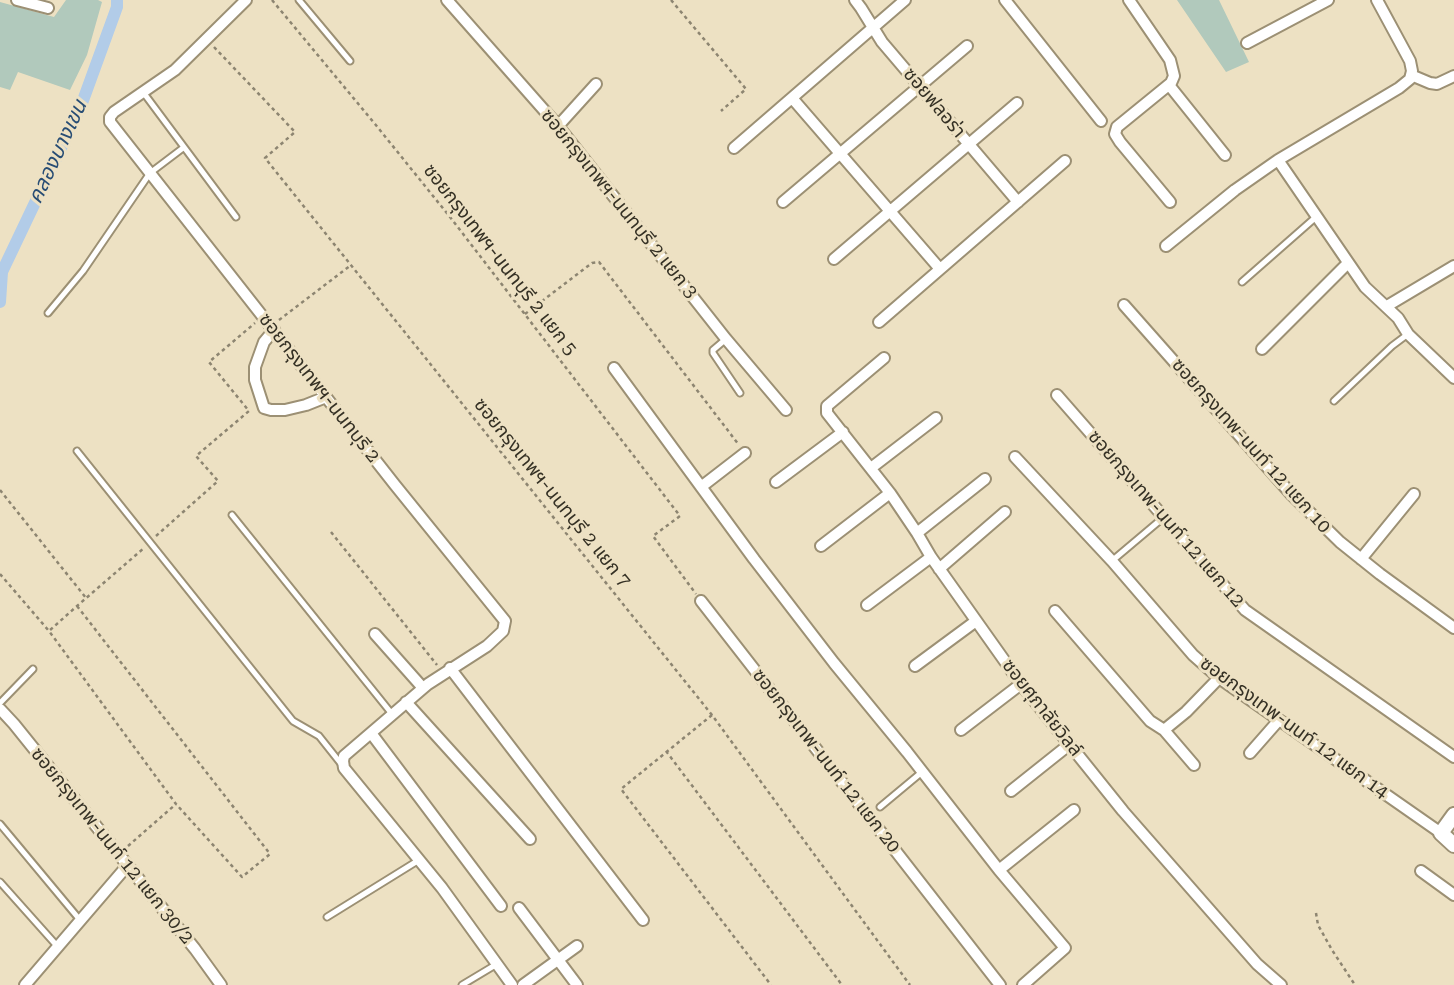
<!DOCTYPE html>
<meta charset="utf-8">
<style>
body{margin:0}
canvas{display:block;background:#ede1c3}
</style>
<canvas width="1454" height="985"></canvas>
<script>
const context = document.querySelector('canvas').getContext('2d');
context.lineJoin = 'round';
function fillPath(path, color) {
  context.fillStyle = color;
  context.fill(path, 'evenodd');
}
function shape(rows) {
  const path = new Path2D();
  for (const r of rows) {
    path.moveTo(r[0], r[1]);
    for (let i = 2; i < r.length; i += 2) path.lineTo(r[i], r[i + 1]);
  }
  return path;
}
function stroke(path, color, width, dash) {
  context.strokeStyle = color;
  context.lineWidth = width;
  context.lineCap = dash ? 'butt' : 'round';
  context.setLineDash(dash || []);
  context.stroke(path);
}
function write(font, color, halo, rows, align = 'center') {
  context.font = font + ' "Roboto Serif","Noto Sans Thai",serif';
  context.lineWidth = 6;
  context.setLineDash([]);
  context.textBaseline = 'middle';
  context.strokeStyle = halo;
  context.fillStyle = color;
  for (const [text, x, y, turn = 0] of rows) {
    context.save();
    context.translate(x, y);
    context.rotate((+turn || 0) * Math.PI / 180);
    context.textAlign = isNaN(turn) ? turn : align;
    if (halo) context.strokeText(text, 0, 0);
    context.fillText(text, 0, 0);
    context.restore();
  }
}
fillPath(shape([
 [66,0,98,0,102,2,87,55,70,90,18,72,10,90,0,87,0,2,54,17],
 [1177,0,1219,0,1249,62,1226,72]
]), '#b1c9bc');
stroke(shape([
 [0,302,2,272,81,106,117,7,117,0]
]), '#b2cce8', 12);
const service = shape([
 [299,0,350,61],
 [143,92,236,217],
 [1242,282,1316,217],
 [48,313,83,271,150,173,183,148],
 [726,339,713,350,713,353,740,393],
 [1334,401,1392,346,1408,334],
 [77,451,293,721,319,736,342,765],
 [232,515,392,714],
 [1113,560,1164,517],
 [0,703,33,669],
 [880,807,922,772],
 [0,824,80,920],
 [0,882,58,947],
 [327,917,419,860],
 [462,985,497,964]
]);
const minor = shape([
 [17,0,48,8],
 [246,0,175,70,114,112,110,117,110,122,395,485,505,621,503,631,487,646,428,684,344,756,343,761,344,768,442,888,512,985],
 [447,0,558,126,726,339,786,410],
 [855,0,861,8,882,42,1018,202],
 [1005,0,1101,121],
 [1129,0,1170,60,1174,76,1171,83,1117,127,1115,134,1120,142,1170,202],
 [1247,43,1328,0],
 [1411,75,1430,83,1437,84,1454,76],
 [1169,85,1225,155],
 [792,98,940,269],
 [558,126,596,84],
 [734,148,905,0],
 [1278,160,1365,287,1398,318,1408,334,1454,378],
 [783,202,967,46],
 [1166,246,1235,190,1278,160,1399,88,1410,79,1412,71,1410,61,1377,0],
 [834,259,1017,103],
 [1124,305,1292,495,1340,542,1380,574,1454,628],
 [1387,306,1454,266],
 [879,322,1065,161],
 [274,330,264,342,255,367,255,380,264,408,271,410,285,410,306,405,326,397],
 [1262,349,1348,263],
 [884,358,827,406,827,413,890,493,917,533,931,557,1021,684,1123,811,1257,964,1281,985],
 [614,368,754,559,834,663,907,752,999,870,1065,948,1023,985],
 [1057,395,1245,610,1454,757],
 [1015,457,1112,561,1193,655,1219,678,1441,833],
 [871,468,936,418],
 [776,482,843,432],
 [701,487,745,453],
 [917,533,985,479],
 [821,546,890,493],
 [1361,559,1414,494],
 [939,569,1005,512],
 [701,601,1000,985],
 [867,605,931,557],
 [1055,611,1150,721,1164,730,1186,712,1219,678],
 [375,634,423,688],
 [915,666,976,621],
 [450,668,643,920],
 [406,702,530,839],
 [0,709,14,724,195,949,221,985],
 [961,730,1021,684],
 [1164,730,1194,765],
 [371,733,501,906],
 [1250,753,1279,720],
 [1011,791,1070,744],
 [999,870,1074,810],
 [1421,871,1454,895],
 [519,908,577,985],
 [25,985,127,866],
 [523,985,577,946]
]);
const tertiary = shape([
 [1454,815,1441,833,1454,845]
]);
stroke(service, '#9c9074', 9);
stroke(minor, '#9c9074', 14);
stroke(tertiary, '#9c9074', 18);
stroke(shape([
 [272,0,375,124,450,217,680,516,653,536,696,594],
 [671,0,746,89,721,111],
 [214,47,295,132,265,158,712,715,910,985],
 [525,314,592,263,599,262,739,445],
 [279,320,351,265],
 [0,490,86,598],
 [331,532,437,665],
 [156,536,218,481,196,456,249,411,209,362,255,323],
 [0,574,49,631],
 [77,606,270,854,242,877,176,804,49,631,77,606,144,548],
 [712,715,621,789,771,985],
 [666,751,842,985],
 [128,846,176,804],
 [1316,913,1318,925,1332,950,1355,985]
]), '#8d8571', 2.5, [3.5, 3.5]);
stroke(service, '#fff', 5);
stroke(minor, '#fff', 10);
stroke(tertiary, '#fff', 14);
write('19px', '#353125', '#ede1c3', [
 ["ซอยฟลอร่า",934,103,50],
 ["ซอยกรุงเทพฯ-นนทบุรี 2 แยก 3",619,204,51],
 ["ซอยกรุงเทพฯ-นนทบุรี 2 แยก 5",500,260,52],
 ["ซอยกรุงเทพฯ-นนทบุรี 2",319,388,52],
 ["ซอยกรุงเทพ-นนท์ 12 แยก 10",1251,446,48],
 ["ซอยกรุงเทพฯ-นนทบุรี 2 แยก 7",552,493,51],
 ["ซอยกรุงเทพ-นนท์ 12 แยก 12",1166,519,49],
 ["ซอยศุภาลัยวิลล์",1042,708,52],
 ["ซอยกรุงเทพ-นนท์ 12 แยก 14",1294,728,36],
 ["ซอยกรุงเทพ-นนท์ 12 แยก 20",826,761,52],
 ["ซอยกรุงเทพ-นนท์ 12 แยก 30/2",112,846,51]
]);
write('italic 21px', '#284d74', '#ede1c3', [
 ["คลองบางเขน",58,152,-65]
]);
</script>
